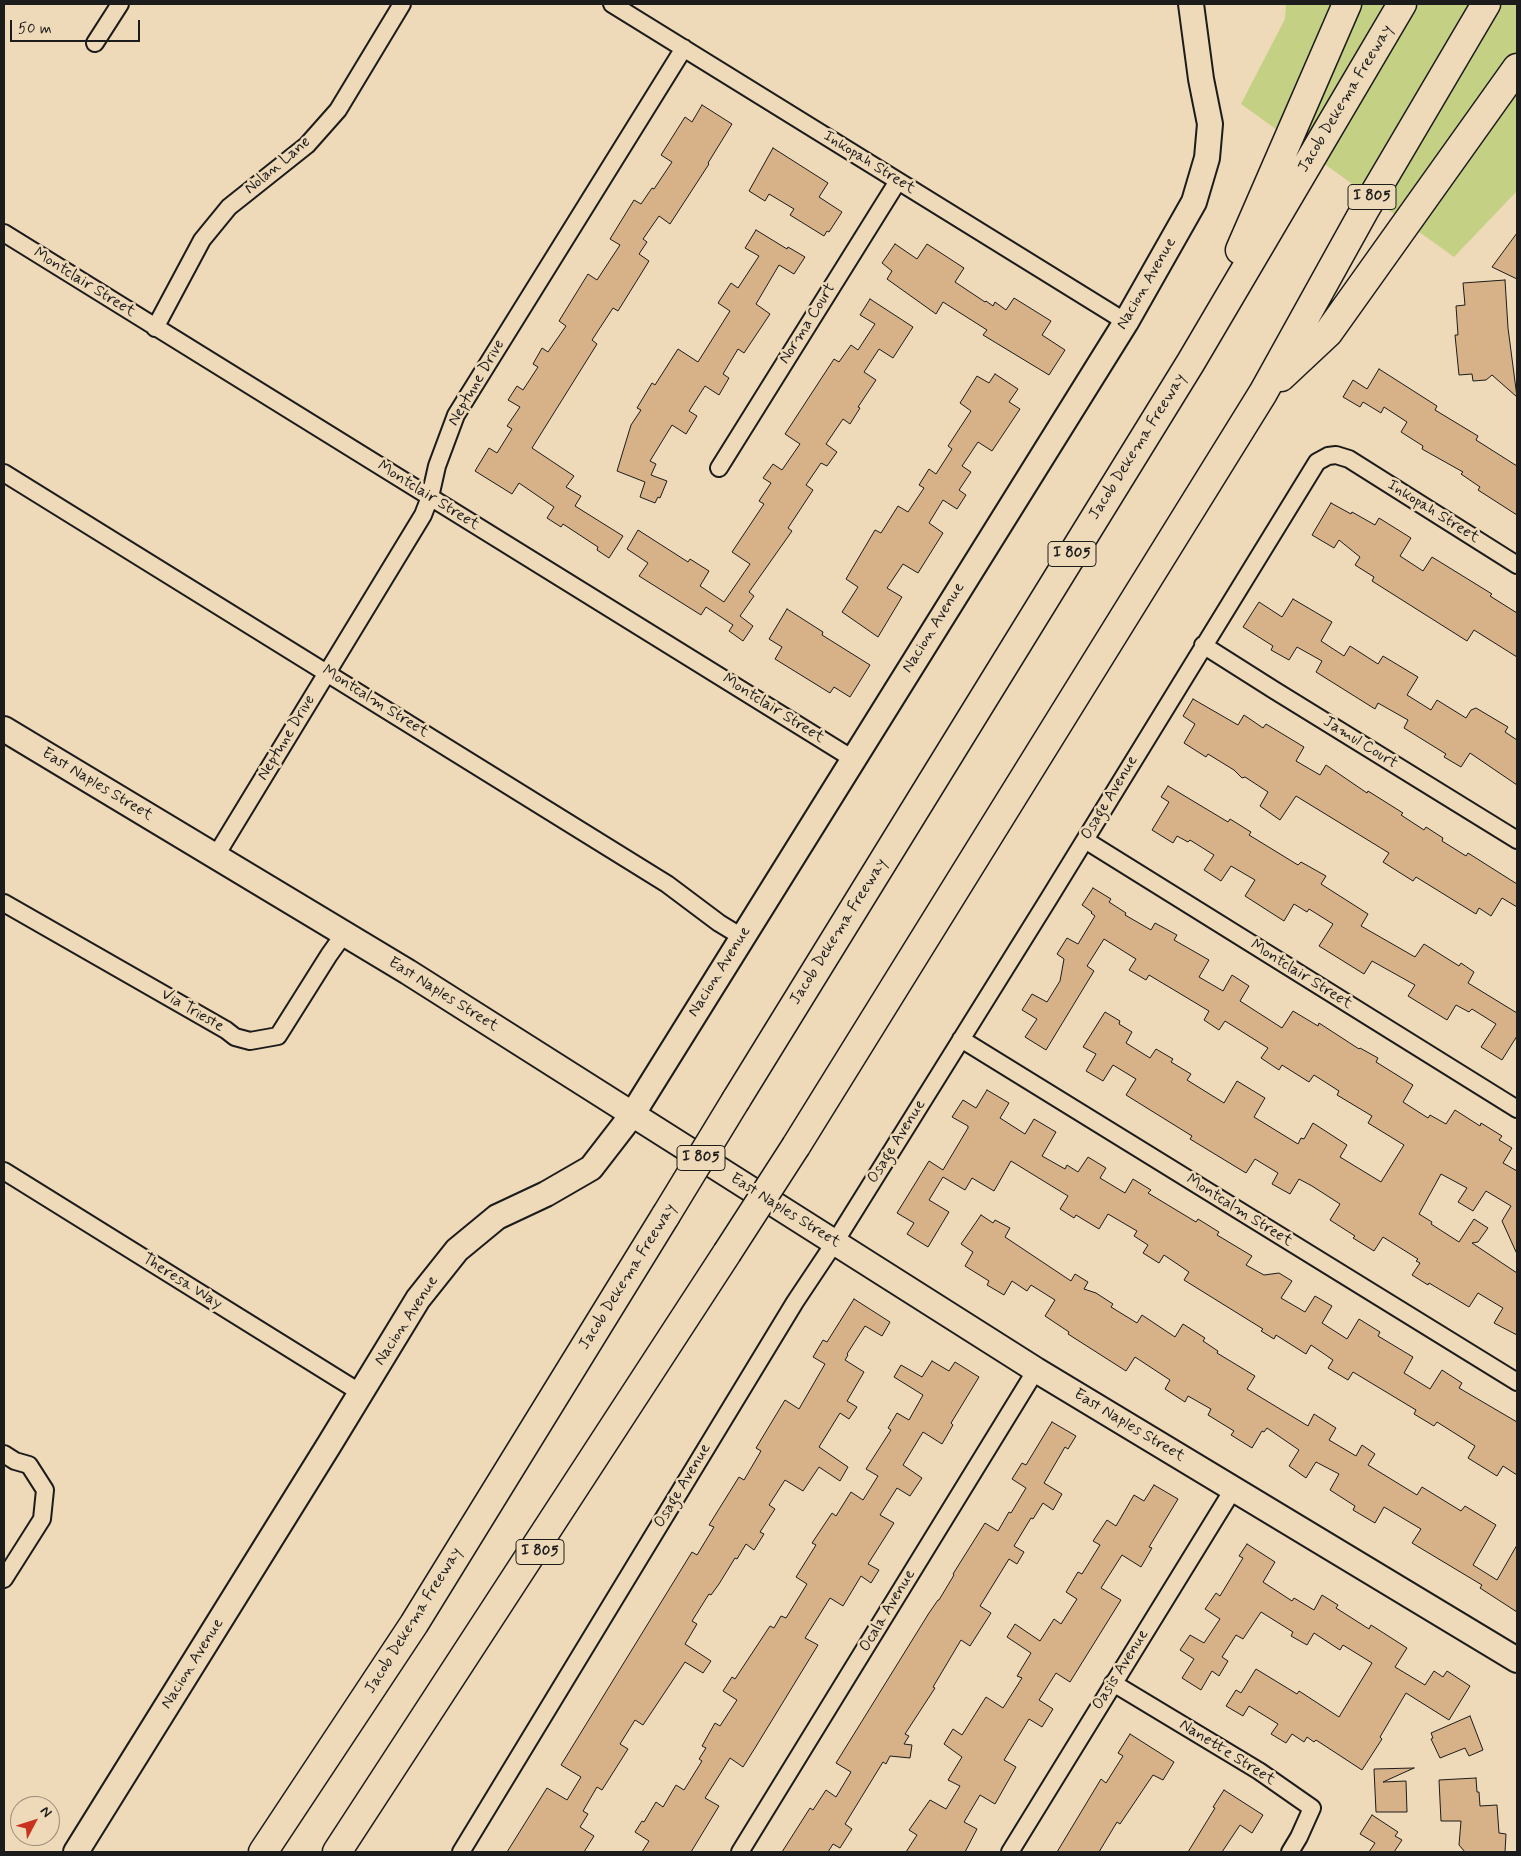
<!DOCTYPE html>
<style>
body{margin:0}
#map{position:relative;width:1521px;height:1856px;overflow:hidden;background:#eed9b8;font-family:Mynerve,sans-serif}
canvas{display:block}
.frame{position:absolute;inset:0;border:5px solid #1c1c1c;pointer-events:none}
.north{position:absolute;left:10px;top:1796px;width:50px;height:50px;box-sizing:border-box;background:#eed9b8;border:1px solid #9a8d7a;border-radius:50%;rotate:50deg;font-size:14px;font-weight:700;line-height:20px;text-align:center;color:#1c1c1c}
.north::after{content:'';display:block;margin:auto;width:18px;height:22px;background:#c8321e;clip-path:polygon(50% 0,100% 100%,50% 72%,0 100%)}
.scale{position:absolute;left:10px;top:20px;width:130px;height:22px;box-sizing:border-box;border:2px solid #1c1c1c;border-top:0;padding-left:6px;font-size:15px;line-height:18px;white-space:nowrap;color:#1c1c1c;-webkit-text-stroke:4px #eed9b8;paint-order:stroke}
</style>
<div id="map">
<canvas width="1521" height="1856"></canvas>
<div class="frame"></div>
<div class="north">N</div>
<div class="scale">50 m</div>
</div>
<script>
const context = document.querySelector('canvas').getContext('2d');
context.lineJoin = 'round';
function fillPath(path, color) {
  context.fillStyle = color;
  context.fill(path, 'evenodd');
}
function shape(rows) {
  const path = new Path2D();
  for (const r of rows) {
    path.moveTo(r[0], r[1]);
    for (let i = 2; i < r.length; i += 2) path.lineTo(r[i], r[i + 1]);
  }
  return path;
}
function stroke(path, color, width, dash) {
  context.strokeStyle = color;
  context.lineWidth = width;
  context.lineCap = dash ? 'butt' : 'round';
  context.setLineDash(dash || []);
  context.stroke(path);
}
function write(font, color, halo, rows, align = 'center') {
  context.font = font + ' Mynerve,sans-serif';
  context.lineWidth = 5;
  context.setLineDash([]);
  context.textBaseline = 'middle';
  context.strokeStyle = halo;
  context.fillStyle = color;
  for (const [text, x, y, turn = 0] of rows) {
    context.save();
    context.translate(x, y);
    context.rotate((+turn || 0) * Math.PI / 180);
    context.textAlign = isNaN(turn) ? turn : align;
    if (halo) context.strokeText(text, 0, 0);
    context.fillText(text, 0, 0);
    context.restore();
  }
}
fillPath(shape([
 [1286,4,1517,4,1517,191,1454,257,1241,104,1285,19]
]), '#c4d184');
const building = shape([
 [702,105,732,124,708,163,709,164,670,224,659,216,643,239,647,242,639,254,649,261,618,311,613,308,592,340,597,344,532,448,574,476,566,487,581,496,575,506,623,536,609,558,597,550,598,547,563,524,561,527,547,518,554,507,519,483,512,494,475,471,489,448,497,453,512,429,507,426,520,407,508,400,517,386,523,390,538,367,533,364,542,348,548,352,566,326,559,321,588,274,597,280,620,245,610,239,634,200,641,204,652,188,654,189,672,162,661,155,685,117,692,122,702,105],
 [773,148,828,183,819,197,842,212,829,232,827,231,824,236,790,215,794,209,769,194,765,201,749,191,773,148],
 [756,230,787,249,788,247,805,257,794,274,779,265,756,304,770,314,744,353,738,349,723,374,729,378,719,395,705,386,689,411,697,416,686,434,672,425,650,461,656,464,651,475,667,481,660,498,658,497,655,503,640,497,645,482,617,471,631,425,641,410,637,408,652,383,655,385,678,349,698,362,730,311,718,303,731,283,738,288,759,256,745,248,756,230],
 [1517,233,1517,279,1492,267,1517,233],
 [895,244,917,259,927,244,964,268,955,282,985,302,986,301,993,306,995,302,1006,310,1014,298,1051,321,1042,335,1065,350,1049,375,983,335,987,330,943,302,936,314,887,279,892,271,882,263,895,244],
 [1505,280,1508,328,1517,397,1492,375,1486,380,1473,381,1472,374,1459,375,1455,335,1458,335,1456,306,1465,305,1463,283,1505,280],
 [870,299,913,327,893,358,879,349,864,372,876,380,858,407,860,408,850,424,843,419,826,444,837,452,827,466,821,463,806,485,813,490,788,528,792,531,749,592,754,596,740,616,753,626,743,641,729,631,733,625,706,607,701,615,639,576,648,563,627,549,638,530,688,562,690,559,709,571,700,586,724,602,750,564,732,552,764,504,759,501,771,483,763,478,773,464,782,470,800,444,785,434,834,359,839,362,851,345,858,350,875,324,860,315,870,299],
 [1379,369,1437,406,1435,410,1478,436,1476,440,1517,466,1517,515,1478,490,1480,487,1461,474,1463,472,1422,449,1423,446,1401,432,1407,422,1384,407,1381,413,1363,402,1360,407,1343,397,1353,380,1367,389,1379,369],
 [995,374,1018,389,1009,402,1020,409,992,451,978,442,962,466,971,472,959,490,966,495,957,509,943,500,929,523,943,533,918,573,903,564,887,588,902,597,878,637,842,612,858,587,846,579,875,530,881,533,898,506,908,512,924,488,919,485,929,469,936,474,952,449,948,446,971,411,960,403,977,376,989,383,995,374],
 [1331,503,1351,514,1352,512,1375,525,1379,518,1411,538,1400,556,1423,571,1432,557,1492,594,1490,596,1517,613,1517,657,1474,630,1467,641,1372,581,1374,577,1355,565,1360,557,1339,540,1334,548,1312,535,1331,503],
 [1293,599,1332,622,1321,641,1344,656,1350,646,1378,664,1383,656,1418,677,1407,695,1431,710,1437,700,1466,718,1471,710,1476,708,1508,727,1505,732,1517,740,1517,785,1470,753,1461,767,1444,757,1446,754,1404,728,1408,720,1378,703,1375,709,1316,672,1322,661,1297,647,1289,660,1271,650,1273,646,1243,627,1259,602,1282,617,1293,599],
 [787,609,823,632,822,635,870,665,850,697,834,687,830,693,775,659,782,647,769,639,787,609],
 [1193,699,1238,725,1244,715,1263,728,1266,724,1304,747,1296,761,1320,775,1326,765,1367,793,1368,791,1403,813,1401,815,1424,830,1426,827,1443,838,1442,841,1466,856,1468,853,1517,884,1517,907,1502,898,1491,916,1479,908,1476,914,1416,877,1413,881,1383,862,1389,853,1296,796,1280,820,1260,806,1268,792,1245,777,1242,778,1234,770,1208,754,1206,757,1184,743,1195,724,1183,716,1193,699],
 [1168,786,1228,822,1230,819,1251,832,1249,835,1298,865,1301,862,1326,876,1321,884,1368,914,1361,926,1415,957,1424,944,1459,966,1461,963,1474,972,1468,983,1517,1013,1517,1036,1502,1060,1481,1047,1496,1024,1472,1009,1469,1012,1456,1005,1447,1020,1408,996,1415,985,1372,961,1364,974,1319,946,1333,924,1309,909,1307,912,1294,904,1284,921,1245,896,1255,880,1231,866,1221,881,1204,870,1214,855,1190,840,1188,842,1177,836,1173,843,1152,830,1169,802,1161,797,1168,786],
 [1093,888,1111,899,1109,902,1126,913,1125,915,1151,930,1155,923,1177,935,1174,940,1209,960,1199,977,1223,991,1232,975,1249,986,1240,1001,1282,1028,1293,1011,1318,1026,1319,1023,1359,1049,1360,1048,1378,1058,1376,1062,1413,1085,1403,1102,1428,1118,1430,1115,1446,1124,1455,1110,1480,1126,1481,1123,1502,1136,1499,1140,1512,1148,1503,1163,1517,1171,1517,1254,1502,1221,1511,1206,1486,1191,1473,1211,1458,1202,1467,1188,1441,1174,1419,1214,1432,1222,1431,1224,1459,1242,1474,1219,1488,1228,1478,1242,1472,1243,1517,1273,1517,1335,1494,1323,1503,1308,1478,1293,1469,1307,1429,1283,1428,1285,1412,1275,1420,1263,1416,1261,1418,1259,1383,1237,1374,1251,1353,1238,1355,1236,1330,1220,1340,1204,1312,1186,1299,1179,1290,1194,1272,1184,1278,1173,1255,1159,1246,1173,1190,1139,1192,1136,1126,1095,1136,1079,1113,1065,1103,1081,1086,1071,1096,1054,1083,1047,1105,1012,1120,1021,1119,1024,1132,1032,1126,1043,1150,1058,1156,1049,1173,1059,1171,1062,1191,1074,1187,1080,1224,1103,1237,1081,1265,1098,1254,1117,1298,1144,1301,1138,1304,1139,1313,1123,1347,1145,1340,1157,1381,1182,1404,1145,1368,1123,1372,1116,1337,1095,1339,1091,1314,1075,1309,1082,1282,1065,1279,1070,1261,1058,1268,1048,1225,1021,1219,1030,1204,1020,1209,1011,1149,975,1146,980,1129,970,1136,959,1104,939,1087,966,1094,971,1046,1050,1025,1037,1037,1019,1022,1010,1032,994,1047,1002,1060,981,1064,959,1057,954,1067,938,1078,944,1095,916,1091,913,1092,912,1082,905,1093,888],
 [987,1090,1009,1103,1000,1118,1025,1134,1034,1119,1056,1132,1042,1156,1065,1169,1067,1165,1078,1172,1088,1157,1106,1168,1100,1178,1125,1193,1133,1179,1151,1190,1148,1193,1196,1222,1198,1219,1219,1232,1217,1235,1252,1256,1246,1265,1264,1275,1279,1273,1292,1281,1281,1298,1305,1312,1315,1296,1332,1306,1322,1323,1347,1339,1359,1319,1380,1332,1378,1336,1413,1357,1404,1373,1430,1389,1442,1370,1462,1383,1459,1388,1517,1422,1517,1475,1503,1466,1497,1476,1468,1458,1475,1446,1437,1422,1434,1426,1414,1414,1416,1410,1353,1372,1348,1380,1328,1368,1333,1360,1311,1345,1306,1354,1276,1335,1274,1339,1261,1331,1263,1329,1184,1280,1189,1272,1164,1255,1159,1263,1143,1253,1148,1245,1134,1236,1137,1231,1108,1214,1099,1229,1076,1215,1074,1218,1060,1209,1068,1196,1011,1161,994,1191,972,1178,965,1190,943,1177,929,1200,949,1212,928,1247,907,1234,914,1223,897,1213,929,1161,943,1170,968,1128,968,1126,952,1117,963,1100,976,1108,987,1090],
 [981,1215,993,1223,995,1220,1010,1228,1005,1237,1071,1281,1075,1274,1088,1282,1084,1289,1096,1293,1113,1304,1111,1307,1137,1323,1142,1315,1175,1337,1183,1324,1205,1338,1203,1341,1218,1351,1217,1353,1255,1376,1247,1389,1308,1426,1314,1414,1336,1428,1329,1440,1356,1456,1362,1445,1375,1454,1368,1465,1417,1495,1422,1487,1461,1511,1465,1506,1496,1525,1473,1565,1497,1580,1517,1545,1517,1612,1480,1588,1482,1585,1412,1543,1421,1529,1384,1507,1375,1523,1353,1510,1355,1506,1330,1490,1339,1474,1316,1462,1306,1478,1289,1466,1299,1450,1267,1428,1264,1432,1262,1431,1252,1448,1231,1435,1234,1431,1208,1415,1211,1409,1188,1396,1185,1402,1165,1389,1170,1380,1135,1357,1126,1371,1068,1334,1069,1332,1045,1316,1055,1300,1031,1285,1027,1291,1012,1281,1004,1295,987,1285,989,1281,965,1266,973,1252,961,1244,981,1215],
 [854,1299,890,1322,882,1336,865,1326,847,1354,848,1355,845,1360,864,1372,847,1401,857,1407,849,1419,840,1413,819,1447,848,1467,840,1481,819,1467,803,1491,785,1480,769,1505,775,1509,760,1532,764,1534,754,1550,746,1544,737,1559,735,1558,719,1584,711,1595,709,1594,692,1621,697,1624,685,1644,711,1661,703,1673,685,1662,643,1725,635,1720,620,1744,628,1749,602,1790,597,1787,583,1811,588,1814,580,1827,594,1836,584,1852,507,1852,547,1788,567,1800,581,1777,561,1765,692,1552,697,1555,714,1527,709,1525,739,1477,744,1480,761,1451,756,1448,785,1400,799,1409,825,1364,813,1357,823,1340,827,1342,854,1299],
 [932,1361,949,1371,955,1362,979,1377,951,1423,953,1425,942,1444,923,1432,903,1465,922,1478,910,1496,897,1488,880,1515,894,1523,868,1564,879,1570,871,1583,861,1576,843,1606,830,1598,805,1638,818,1645,755,1748,743,1767,730,1758,705,1798,719,1806,691,1852,642,1852,649,1841,635,1832,642,1821,644,1822,656,1802,663,1807,676,1785,684,1790,702,1761,699,1759,706,1748,702,1746,715,1723,720,1726,737,1700,723,1691,732,1677,735,1679,770,1626,774,1628,781,1616,786,1618,807,1584,796,1577,816,1545,812,1543,832,1513,836,1516,851,1492,863,1500,878,1476,866,1469,891,1430,888,1428,897,1413,909,1420,923,1395,894,1377,901,1365,922,1377,932,1361],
 [1052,1422,1076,1436,1068,1449,1065,1447,1044,1483,1062,1494,1053,1510,1043,1503,1033,1519,1031,1518,1014,1546,1024,1552,1017,1564,1009,1559,980,1606,991,1613,970,1646,961,1640,933,1687,935,1688,905,1734,909,1736,904,1744,912,1745,910,1758,890,1756,886,1764,883,1762,845,1824,852,1829,840,1848,833,1844,828,1852,782,1852,810,1808,813,1810,826,1790,836,1797,851,1772,836,1763,929,1613,938,1600,939,1600,954,1575,953,1574,985,1523,998,1531,1009,1512,1011,1513,1026,1488,1012,1479,1022,1463,1026,1465,1052,1422],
 [1154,1485,1178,1499,1149,1547,1152,1548,1141,1567,1122,1555,1101,1588,1121,1600,1070,1682,1056,1673,1039,1700,1053,1709,1042,1727,1029,1719,1004,1760,1016,1767,995,1804,980,1795,964,1822,977,1829,965,1852,906,1852,917,1835,909,1830,930,1800,946,1809,960,1786,948,1780,962,1757,944,1744,953,1729,962,1735,986,1697,1003,1708,1022,1678,1017,1676,1031,1653,1007,1637,1015,1624,1040,1641,1054,1619,1061,1624,1077,1599,1066,1592,1078,1572,1082,1574,1100,1545,1093,1541,1107,1520,1116,1526,1134,1495,1144,1501,1154,1485],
 [1247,1544,1275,1562,1263,1582,1292,1601,1294,1598,1314,1610,1322,1595,1338,1605,1336,1608,1369,1629,1371,1625,1407,1648,1395,1667,1425,1685,1434,1671,1443,1677,1447,1671,1470,1686,1449,1720,1406,1693,1380,1737,1382,1739,1362,1770,1316,1740,1314,1742,1307,1737,1304,1742,1292,1734,1286,1743,1271,1734,1278,1724,1249,1706,1243,1716,1226,1706,1236,1690,1241,1693,1256,1669,1297,1694,1299,1691,1339,1717,1372,1663,1343,1645,1340,1650,1314,1633,1307,1645,1291,1636,1293,1632,1261,1612,1243,1639,1236,1635,1222,1657,1228,1661,1219,1676,1212,1671,1201,1690,1182,1678,1194,1659,1180,1650,1190,1635,1204,1643,1220,1619,1205,1609,1216,1593,1220,1596,1243,1558,1239,1556,1247,1544],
 [1470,1716,1483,1750,1469,1756,1465,1748,1440,1758,1431,1739,1433,1738,1431,1733,1470,1716],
 [1130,1734,1174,1762,1163,1780,1153,1775,1120,1824,1117,1822,1099,1852,1057,1852,1101,1779,1106,1783,1123,1756,1118,1753,1130,1734],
 [1414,1768,1383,1782,1406,1781,1407,1812,1376,1812,1374,1769,1414,1768],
 [1476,1778,1477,1792,1479,1792,1480,1806,1497,1805,1499,1833,1506,1834,1505,1852,1465,1852,1459,1845,1461,1821,1441,1821,1439,1780,1476,1778],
 [1224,1790,1263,1815,1252,1833,1240,1825,1222,1852,1188,1852,1215,1808,1213,1807,1224,1790],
 [1372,1815,1398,1832,1395,1836,1402,1840,1394,1852,1369,1852,1375,1843,1360,1834,1372,1815]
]);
fillPath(building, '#d7b188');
stroke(building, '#1c1c1c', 1);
const street = shape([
 [612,4,1126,322],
 [95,43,120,4],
 [4,233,853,759],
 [155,328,202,240,229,207,307,145,338,110,402,4],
 [719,468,898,181],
 [4,473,667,884,719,923,742,937],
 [1203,645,1274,690,1517,840],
 [1085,840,1517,1109],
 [215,857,423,515,430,497,437,466,456,415,684,48],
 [4,903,226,1030,235,1037,250,1041,278,1036,329,955,344,934],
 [961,1039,1517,1382],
 [4,1171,361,1393],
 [4,1454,15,1461,29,1465,45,1490,42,1519,4,1579],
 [1113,1683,1259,1771,1312,1808,1299,1837,1290,1852],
 [461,1852,795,1302,835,1242,1048,900,1317,462,1328,456,1336,455,1349,459,1517,565],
 [740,1852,1036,1370],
 [1010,1852,1234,1488]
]);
const secondary = shape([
 [4,729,408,972,1036,1370,1517,1660],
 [76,1852,329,1445,418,1299,457,1250,497,1217,546,1194,591,1168,632,1115,1126,322,1194,202,1207,158,1210,124,1201,79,1191,4]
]);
const highway = shape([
 [1240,250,1347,4],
 [1281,377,1328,333,1517,68],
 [736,1100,1191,362,1402,4],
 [796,1146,1263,393,1364,211,1486,4],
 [263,1852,414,1624,666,1215],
 [337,1852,727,1253]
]);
stroke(street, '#1c1c1c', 20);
stroke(secondary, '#1c1c1c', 28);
stroke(highway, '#1c1c1c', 31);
stroke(street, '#eed9b8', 16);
stroke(secondary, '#eed9b8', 24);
stroke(highway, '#eed9b8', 28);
const highwayBridge = shape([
 [666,1215,736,1100],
 [727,1253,796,1146]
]);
stroke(highwayBridge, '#1c1c1c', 31, []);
stroke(highwayBridge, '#eed9b8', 28);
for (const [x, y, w] of [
 [1372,197,48],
 [1072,554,48],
 [701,1158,48],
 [540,1552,48]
]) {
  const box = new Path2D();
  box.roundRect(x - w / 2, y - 12.5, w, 25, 4);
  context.fillStyle = '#eed9b8';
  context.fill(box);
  stroke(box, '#1c1c1c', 1);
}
write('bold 15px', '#1c1c1c', null, [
 ["I 805",1372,197],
 ["I 805",1072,554],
 ["I 805",701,1158],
 ["I 805",540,1552]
]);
write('16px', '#1c1c1c', '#eed9b8', [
 ["Jacob Dekema Freeway",1346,99,-59],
 ["Inkopah Street",869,163,32],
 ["Nolan Lane",278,166,-40],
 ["Montclair Street",84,283,32],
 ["Nacion Avenue",1147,284,-60],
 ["Norma Court",808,324,-58],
 ["Neptune Drive",477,383,-60],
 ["Jacob Dekema Freeway",1138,447,-58],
 ["Montclair Street",428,496,32],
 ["Inkopah Street",1433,512,32],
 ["Nacion Avenue",934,628,-58],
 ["Montcalm Street",375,702,32],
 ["Montclair Street",773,709,32],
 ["Neptune Drive",287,738,-59],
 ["Jamul Court",1360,743,32],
 ["East Naples Street",97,785,31],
 ["Osage Avenue",1110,798,-59],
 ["Jacob Dekema Freeway",839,932,-58],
 ["Nacion Avenue",720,972,-58],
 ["Montclair Street",1301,975,32],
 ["East Naples Street",443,995,32],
 ["Via Trieste",192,1011,30],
 ["Osage Avenue",897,1142,-58],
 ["East Naples Street",785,1211,32],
 ["Montcalm Street",1239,1211,32],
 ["Jacob Dekema Freeway",628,1277,-58],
 ["Theresa Way",182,1282,32],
 ["Nacion Avenue",407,1321,-57],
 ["East Naples Street",1129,1426,31],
 ["Osage Avenue",683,1486,-59],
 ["Ocala Avenue",888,1611,-59],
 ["Jacob Dekema Freeway",414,1621,-58],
 ["Nacion Avenue",193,1664,-58],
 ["Oasis Avenue",1121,1670,-58],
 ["Nanette Street",1227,1753,32]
]);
</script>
